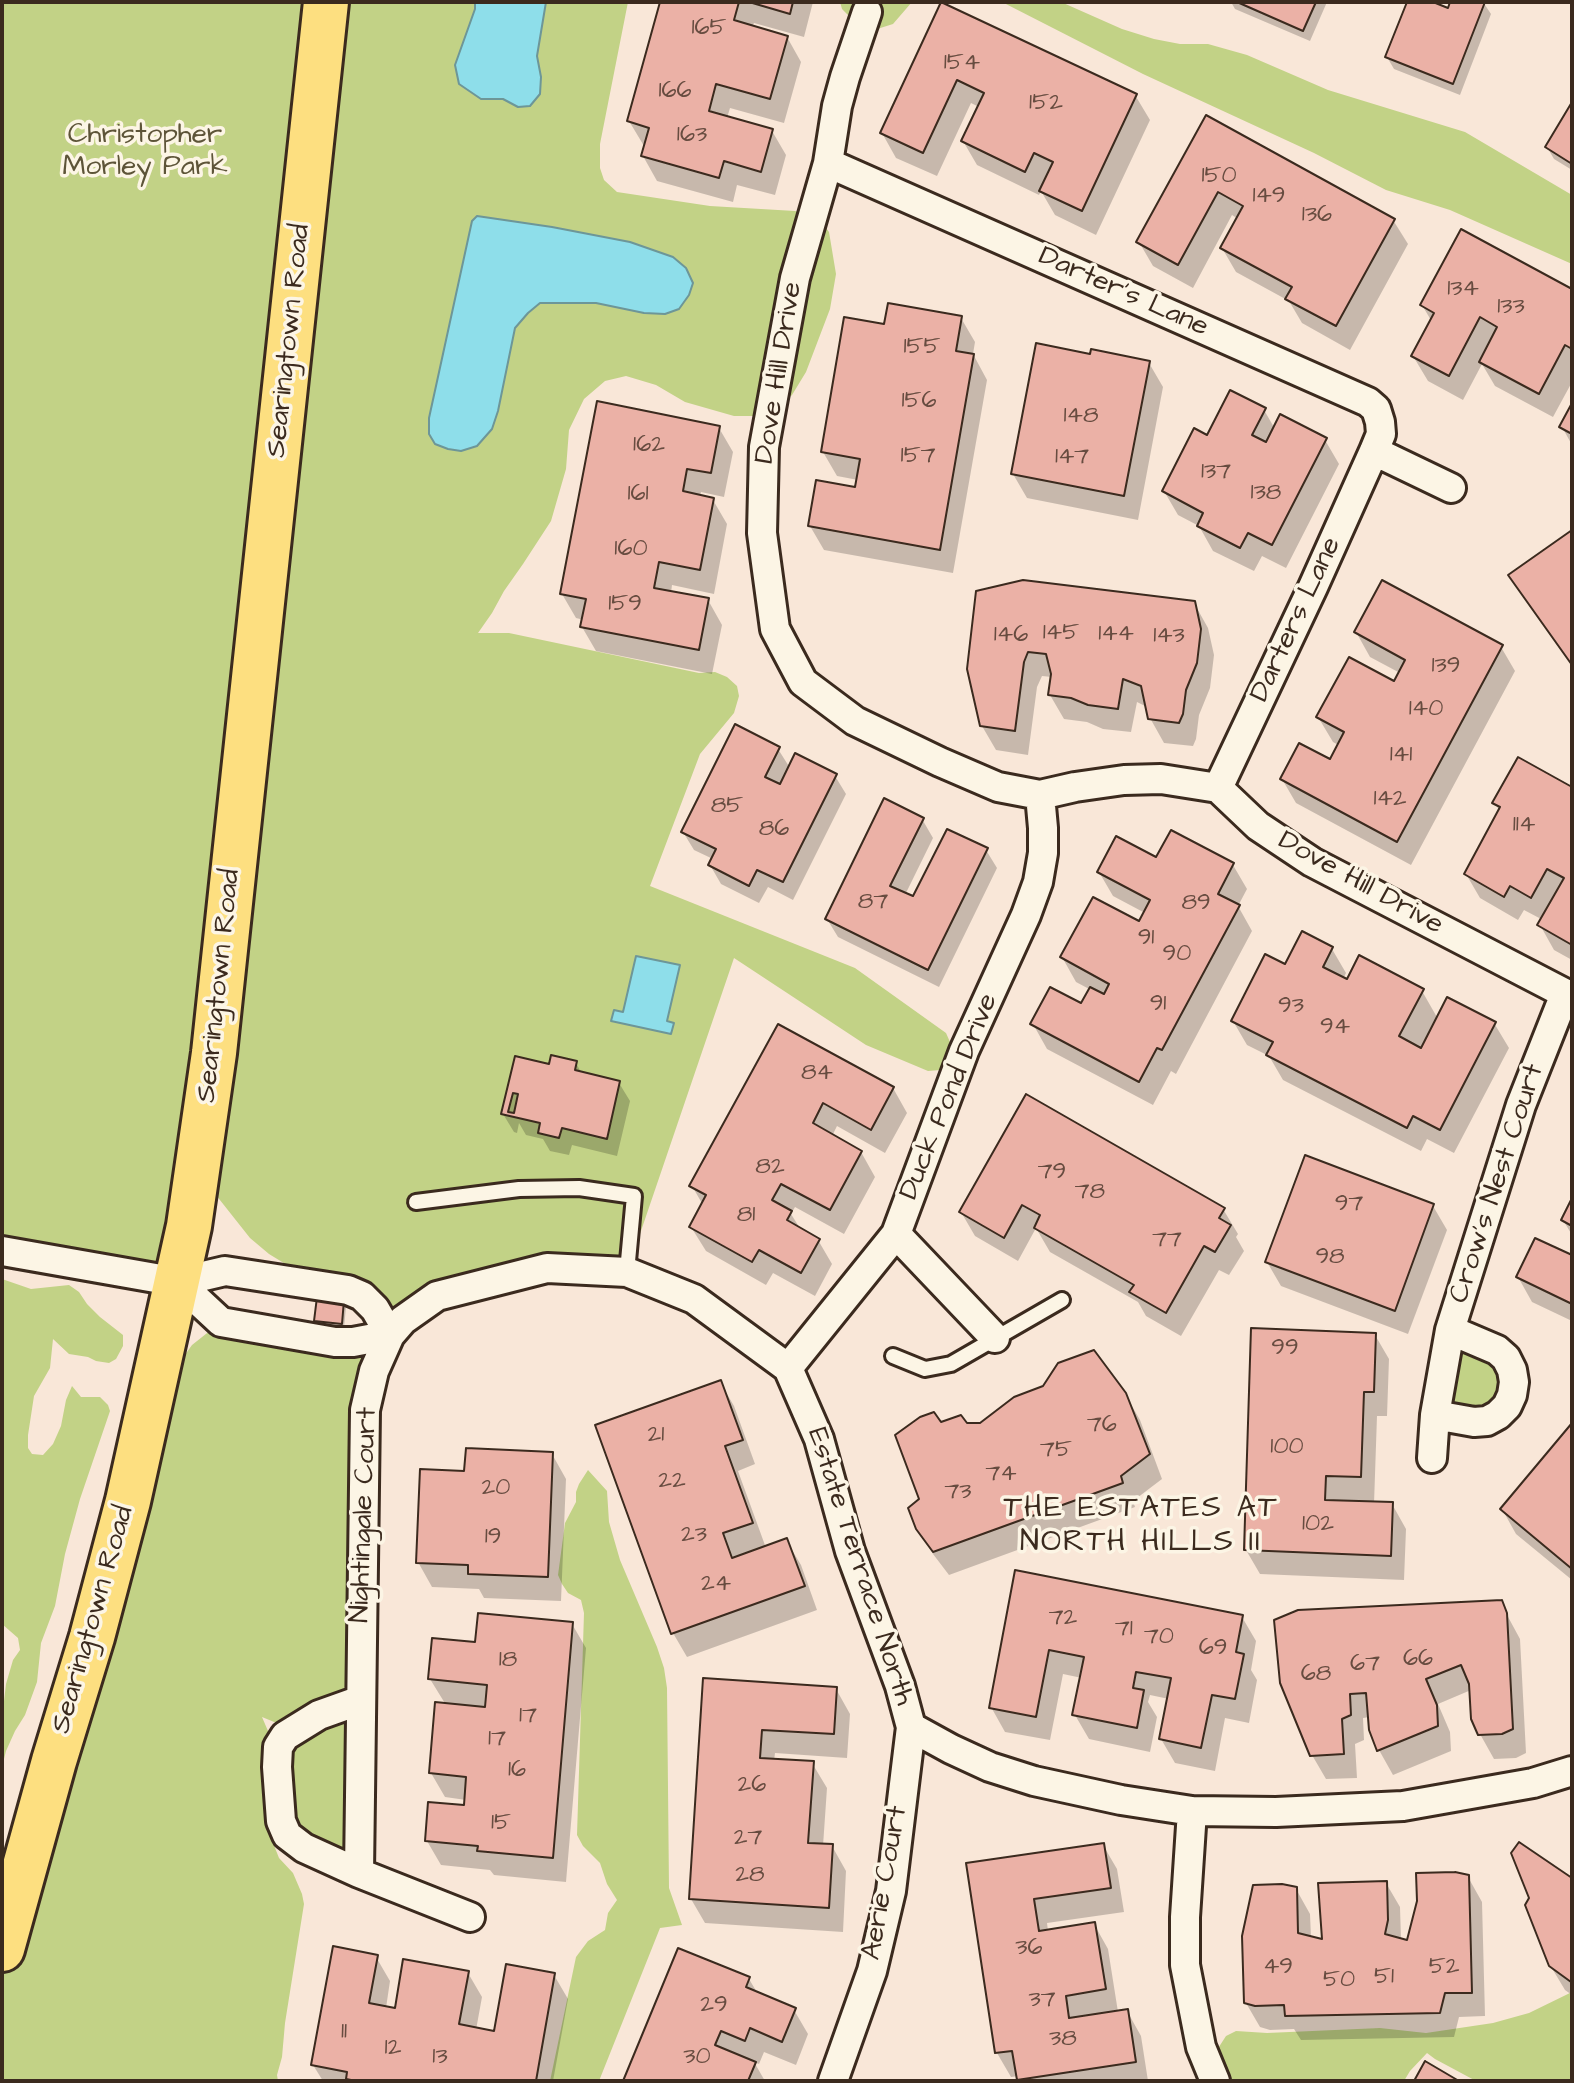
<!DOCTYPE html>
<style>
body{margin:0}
#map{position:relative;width:1574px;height:2083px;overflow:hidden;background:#f9e7d8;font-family:"Architects Daughter",sans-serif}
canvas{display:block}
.frame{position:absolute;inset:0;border:4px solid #3b2a1e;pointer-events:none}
</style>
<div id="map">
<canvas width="1574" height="2083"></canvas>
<div class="frame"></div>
</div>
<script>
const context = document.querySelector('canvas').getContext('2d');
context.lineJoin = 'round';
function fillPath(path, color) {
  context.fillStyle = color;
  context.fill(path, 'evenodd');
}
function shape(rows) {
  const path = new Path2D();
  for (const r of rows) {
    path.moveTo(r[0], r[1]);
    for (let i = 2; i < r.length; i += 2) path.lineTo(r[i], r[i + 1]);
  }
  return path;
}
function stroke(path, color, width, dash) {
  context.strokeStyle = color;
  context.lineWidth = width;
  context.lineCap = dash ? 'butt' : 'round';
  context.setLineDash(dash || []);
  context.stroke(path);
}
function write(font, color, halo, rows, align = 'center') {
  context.font = font + ' "Architects Daughter",sans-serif';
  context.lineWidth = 7;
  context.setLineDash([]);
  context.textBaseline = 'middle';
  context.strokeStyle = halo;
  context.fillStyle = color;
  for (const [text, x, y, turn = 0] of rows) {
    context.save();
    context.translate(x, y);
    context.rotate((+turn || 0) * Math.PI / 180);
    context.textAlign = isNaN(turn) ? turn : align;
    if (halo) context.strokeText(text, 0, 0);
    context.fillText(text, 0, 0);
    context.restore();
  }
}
fillPath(shape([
 [2,2,628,2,600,144,600,168,604,180,617,192,710,206,795,211,819,219,829,232,836,274,830,309,806,372,792,395,779,407,760,416,734,416,685,402,656,385,626,376,605,381,584,399,569,430,566,469,551,521,523,564,504,591,492,613,478,633,509,633,699,673,715,672,727,677,737,686,739,696,734,713,700,754,650,886,855,968,946,1033,950,1042,950,1058,940,1070,928,1071,866,1045,734,958,627,1272,437,1296,374,1371,353,1662,347,1684,342,1691,320,1709,279,1724,262,1717,268,1731,268,1746,264,1820,279,1858,293,1873,302,1894,304,1904,285,2023,282,2057,277,2075,278,2081,2,2081,2,1949,167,1380,192,1345,221,1322,389,1335,371,1303,292,1268,269,1254,250,1238,212,1190,178,1282,2,1263],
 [840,2,912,2,893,24,874,30,856,23,842,9],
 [1002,2,1061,2,1122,29,1154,39,1180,44,1208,44,1247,55,1328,90,1465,132,1572,195,1572,264,1450,210,1386,190,1314,153,1143,74],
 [2,1279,31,1289,69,1285,79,1292,87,1304,100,1317,123,1335,123,1346,116,1359,109,1363,96,1361,88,1357,69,1354,53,1339,50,1368,34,1396,28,1435,28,1448,32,1454,43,1455,53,1444,61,1426,66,1400,72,1386,81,1397,100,1397,108,1405,110,1411,80,1499,65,1554,55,1606,41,1643,37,1682,25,1715,15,1731,6,1751,2,1767,2,1718,6,1684,13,1660,20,1650,18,1638,2,1624],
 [1453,1337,1502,1361,1498,1411,1439,1413],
 [588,1470,607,1491,609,1522,620,1560,657,1647,664,1668,667,1688,669,1888,682,1925,660,1928,599,2081,550,2081,576,1957,588,1941,605,1930,608,1913,617,1900,607,1884,600,1863,583,1846,577,1835,584,1613,581,1600,568,1593,562,1584,558,1575,565,1523,576,1502,576,1492,579,1484],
 [356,1708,352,1862,294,1833,283,1768,298,1732],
 [1572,1992,1572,2081,1476,2081,1435,2059,1427,2053,1410,2071,1404,2081,1217,2081,1215,2053,1226,2036,1236,2031,1267,2033,1380,2028,1426,2033,1493,2023,1529,2013]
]), '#c2d286');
const water = shape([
 [475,2,546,2,537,56,541,77,540,94,530,106,518,107,503,99,481,99,459,84,455,65,475,9,475,2],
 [477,216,552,227,630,242,673,257,686,268,693,283,689,295,679,309,665,314,644,313,596,303,540,303,528,313,515,328,498,411,492,429,477,446,461,451,448,449,435,444,429,434,429,418,472,221,477,216],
 [636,956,680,965,667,1021,674,1023,671,1034,611,1021,614,1010,623,1012,636,956]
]);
fillPath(water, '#8edeea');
stroke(water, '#6d9698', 2);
fillPath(shape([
 [663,2,813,2,804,37,754,23,752,27,787,37,801,62,784,123,730,108,727,118,772,131,786,155,775,195,737,185,733,202,657,181,643,156,646,146,644,146,629,121],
 [1231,2,1327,2,1310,41,1235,9],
 [1409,2,1428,2,1449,10,1452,2,1483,2,1491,14,1460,95,1394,69,1387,57],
 [942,5,1135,95,1150,120,1096,235,1055,215,1041,191,1039,195,977,165,963,141,979,107,971,103,937,176,896,158,882,133],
 [1572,106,1572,170,1554,159,1547,147],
 [1206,118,1393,220,1408,244,1350,350,1302,323,1289,301,1236,272,1222,248,1238,219,1232,215,1193,288,1153,266,1139,242],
 [1572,291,1572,382,1553,417,1495,386,1482,364,1463,400,1428,381,1413,356,1432,322,1422,305],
 [961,318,975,342,973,354,987,380,953,573,824,550,810,526,856,489,858,480,837,476,823,452,886,327],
 [1092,357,1149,363,1163,387,1138,520,1027,498,1013,474],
 [1572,408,1572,445,1562,427],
 [1264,410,1275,429,1325,440,1339,464,1286,568,1262,556,1254,571,1213,551,1199,526,1178,515,1164,491,1207,438],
 [719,428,733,452,724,497,701,492,700,497,713,500,727,524,714,594,672,585,671,593,708,600,722,625,712,674,596,651,582,627,584,620,576,618,562,594],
 [1572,532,1572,666,1525,600,1511,576],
 [1194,603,1208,628,1214,655,1210,688,1199,715,1196,739,1193,746,1164,743,1150,718,1147,707,1137,702,1131,732,1103,729,1087,722,1064,719,1050,695,1052,677,1042,676,1037,687,1028,755,996,750,982,726,969,669],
 [1356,632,1501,647,1515,671,1411,865,1296,803,1282,779,1331,762,1340,746,1333,742,1318,717,1395,684,1400,673,1370,657],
 [778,749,790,768,835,776,846,794,793,900,768,887,759,903,721,884,710,865,713,859,694,850,683,832],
 [1572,789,1572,960,1554,950,1540,925,1543,920,1524,910,1518,920,1480,898,1466,874,1500,812,1495,803],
 [922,819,933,838,905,895,914,899,986,850,997,868,939,987,838,937,827,919],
 [1156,860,1233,865,1247,889,1238,906,1252,931,1176,1074,1171,1071,1153,1105,1047,1049,1033,1024,1082,1006,1091,990,1076,982,1062,957,1140,924,1145,913,1113,896,1099,872],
 [1332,949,1346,973,1343,979,1422,991,1438,1019,1494,1023,1509,1048,1454,1153,1427,1139,1421,1151,1283,1080,1269,1056,1247,1045,1233,1021,1285,967],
 [779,1026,893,1088,907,1113,885,1153,837,1126,832,1136,861,1152,875,1177,844,1234,795,1207,791,1214,801,1230,818,1240,832,1264,815,1296,773,1273,766,1285,706,1251,691,1227,703,1205,692,1186],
 [516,1059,550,1067,576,1063,582,1074,619,1083,630,1101,617,1156,572,1145,569,1155,550,1151,543,1139,526,1135,519,1123,517,1133,514,1132,503,1114],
 [1026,1097,1223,1209,1238,1234,1236,1237,1244,1251,1229,1275,1219,1270,1181,1336,1146,1316,1138,1302,1050,1252,1036,1228,1018,1261,975,1236,961,1212],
 [1572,1202,1572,1235,1563,1220],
 [1433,1206,1447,1230,1408,1334,1281,1286,1267,1262],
 [1572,1257,1572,1321,1532,1302,1518,1277],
 [343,1302,346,1307,344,1328,319,1326,316,1320],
 [1375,1335,1389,1359,1387,1416,1377,1416,1374,1504,1392,1504,1406,1529,1404,1580,1260,1574,1246,1550],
 [720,1382,734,1406,755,1464,738,1471,766,1548,786,1540,801,1565,817,1610,687,1657,673,1633],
 [1125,1394,1140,1420,1162,1479,1133,1501,1135,1507,949,1575,933,1554,918,1528,922,1499,941,1425,981,1425],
 [1572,1426,1572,1580,1516,1534,1502,1509],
 [552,1454,566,1479,561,1601,484,1598,479,1589,432,1587,418,1562,466,1473],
 [1017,1573,1242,1617,1256,1641,1251,1670,1257,1680,1249,1723,1225,1718,1215,1771,1175,1763,1161,1739,1169,1699,1150,1695,1148,1702,1157,1717,1150,1752,1089,1739,1075,1715,1082,1678,1063,1674,1050,1740,1005,1732,991,1707],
 [1500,1602,1520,1639,1526,1753,1516,1758,1494,1759,1480,1734,1471,1690,1438,1704,1450,1732,1451,1751,1393,1775,1379,1750,1371,1729,1370,1717,1363,1718,1364,1740,1355,1744,1357,1778,1326,1779,1312,1755,1282,1682],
 [572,1624,586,1648,566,1882,494,1875,490,1870,441,1865,427,1841,466,1808,466,1800,445,1797,431,1773,446,1705,430,1679,477,1644],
 [705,1680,836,1689,850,1714,847,1758,775,1753,774,1761,812,1763,827,1788,823,1846,832,1846,846,1871,843,1932,705,1923,691,1899],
 [1519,1844,1572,1880,1572,1995,1565,1990,1550,1965,1532,1899],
 [1103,1845,1117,1869,1124,1912,1047,1923,1048,1931,1094,1924,1108,1949,1118,2012,1127,2011,1141,2036,1148,2081,1020,2081,1018,2076,1011,2077,997,2053,968,1865],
 [1468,1877,1482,1902,1485,2016,1459,2017,1454,2037,1301,2040,1294,2029,1270,2030,1260,2027,1246,2003,1296,1889,1310,1914,1311,1938,1324,1942,1386,1883,1400,1907,1401,1940,1409,1942],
 [376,1957,390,1981,386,2008,396,2010,468,1973,482,1997,476,2030,496,2033,554,1975,568,1999,553,2081,323,2081,313,2065],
 [749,1979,758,1994,794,2010,808,2034,796,2065,764,2052,759,2064,754,2062,765,2081,625,2081]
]), '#0003');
const building = shape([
 [660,2,739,2,734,20,788,36,770,99,716,84,709,111,773,129,761,172,724,161,719,178,641,156,649,128,627,121,660,2],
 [749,2,793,2,790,14,749,2],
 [941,2,1137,94,1082,211,1039,191,1053,162,1034,153,1025,172,961,141,984,93,957,80,923,153,880,133,941,2],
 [1237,2,1316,2,1303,31,1237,2],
 [1407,2,1433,2,1448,8,1450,2,1485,2,1453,84,1385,57,1407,2],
 [1572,102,1572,164,1545,147,1572,102],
 [1206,115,1395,219,1336,326,1285,299,1292,287,1220,248,1243,206,1218,192,1178,265,1136,242,1206,115],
 [1461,229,1572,289,1572,349,1565,345,1539,394,1479,362,1497,327,1480,317,1449,376,1411,356,1434,313,1420,305,1461,229],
 [888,303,962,316,956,351,974,354,940,550,808,526,816,480,855,487,860,459,821,452,844,317,884,324,888,303],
 [1036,343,1090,354,1091,349,1150,361,1124,496,1011,474,1036,343],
 [1230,390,1266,408,1252,435,1266,442,1280,414,1327,438,1272,545,1248,533,1240,548,1197,526,1203,513,1162,491,1194,428,1207,435,1230,390],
 [597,401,720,426,711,473,687,469,683,491,714,498,700,570,659,562,654,588,709,598,699,650,580,627,586,599,560,594,597,401],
 [1572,403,1572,434,1559,427,1572,403],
 [1572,530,1572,665,1508,575,1572,530],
 [1023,580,1195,601,1201,629,1197,663,1186,690,1183,714,1179,723,1148,719,1141,686,1123,679,1118,709,1088,705,1071,698,1048,695,1051,674,1046,654,1028,652,1024,662,1015,731,980,726,967,669,976,591,1023,580],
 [1382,580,1503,645,1397,842,1280,779,1299,743,1330,759,1344,732,1316,717,1349,657,1394,681,1405,660,1354,632,1382,580],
 [735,724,780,747,765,777,780,784,795,753,837,774,783,882,757,870,749,886,708,865,716,849,681,832,735,724],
 [1518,757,1572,787,1572,945,1537,925,1564,878,1547,869,1531,898,1510,886,1504,897,1464,874,1500,807,1492,803,1518,757],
 [884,798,924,818,890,886,913,896,947,829,988,848,928,970,825,919,884,798],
 [1171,830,1234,863,1218,894,1240,905,1162,1050,1157,1048,1139,1082,1030,1024,1050,987,1081,1003,1090,987,1104,994,1109,984,1060,957,1093,897,1139,921,1150,900,1097,872,1116,836,1156,857,1171,830],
 [1302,931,1333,947,1323,967,1347,979,1359,955,1424,989,1399,1036,1421,1048,1447,997,1496,1022,1440,1130,1413,1116,1407,1128,1266,1055,1273,1042,1231,1021,1265,954,1285,964,1302,931],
 [778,1024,894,1087,871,1130,823,1103,813,1123,862,1151,830,1210,781,1184,772,1200,792,1211,787,1220,820,1239,801,1273,759,1250,752,1262,689,1227,706,1195,689,1186,778,1024],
 [551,1055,577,1061,575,1070,620,1081,607,1139,562,1128,559,1138,538,1133,540,1123,501,1114,515,1056,549,1064,551,1055],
 [513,1093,518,1094,514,1113,508,1112,513,1093],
 [1026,1094,1225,1208,1219,1218,1231,1225,1215,1252,1204,1246,1166,1313,1129,1292,1134,1285,1034,1228,1040,1215,1022,1205,1004,1238,959,1212,1026,1094],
 [1305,1155,1434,1204,1395,1311,1265,1262,1305,1155],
 [1572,1198,1572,1226,1561,1220,1572,1198],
 [1535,1238,1572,1255,1572,1304,1516,1277,1535,1238],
 [317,1297,344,1300,342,1324,314,1321,317,1297],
 [1251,1328,1376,1333,1374,1392,1364,1392,1361,1477,1326,1476,1325,1500,1393,1502,1391,1556,1244,1550,1251,1328],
 [1094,1350,1126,1393,1150,1454,1121,1476,1123,1483,933,1552,916,1529,908,1508,919,1499,895,1435,920,1417,934,1412,941,1422,961,1415,967,1423,980,1423,1014,1397,1043,1386,1058,1363,1094,1350],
 [721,1380,743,1440,725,1446,753,1523,723,1533,732,1558,787,1538,805,1586,671,1634,595,1425,721,1380],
 [1572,1423,1572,1569,1500,1509,1572,1423],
 [466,1448,553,1452,548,1577,468,1574,468,1565,416,1563,420,1469,464,1471,466,1448],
 [1015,1570,1243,1615,1236,1652,1244,1654,1235,1699,1212,1695,1201,1748,1159,1739,1171,1678,1136,1672,1133,1688,1144,1690,1137,1728,1072,1715,1084,1657,1049,1650,1036,1717,989,1708,1015,1570],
 [1502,1600,1507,1613,1513,1729,1502,1734,1478,1735,1471,1719,1469,1684,1461,1665,1426,1679,1437,1705,1438,1726,1377,1751,1369,1730,1366,1693,1350,1694,1351,1715,1342,1719,1344,1754,1310,1756,1280,1683,1274,1620,1298,1610,1502,1600],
 [478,1613,573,1622,553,1858,477,1851,478,1846,425,1841,428,1802,464,1805,466,1777,429,1773,435,1702,485,1707,487,1685,428,1679,432,1638,475,1642,478,1613],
 [703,1678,837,1687,834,1734,762,1730,760,1758,814,1761,808,1843,833,1844,829,1908,689,1899,703,1678],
 [1519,1842,1572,1878,1571,1982,1549,1966,1525,1905,1529,1898,1511,1853,1519,1842],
 [1104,1843,1111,1888,1034,1899,1039,1931,1095,1922,1106,1989,1066,1996,1069,2018,1128,2009,1136,2062,1017,2080,1012,2051,995,2053,966,1863,1104,1843],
 [1455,1872,1469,1875,1472,1993,1445,1993,1440,2013,1285,2016,1284,2005,1255,2006,1244,2003,1242,1936,1253,1885,1282,1884,1297,1887,1298,1933,1322,1939,1318,1883,1387,1881,1388,1920,1385,1934,1407,1940,1417,1901,1416,1873,1455,1872],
 [333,1946,378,1955,369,2003,395,2008,403,1959,469,1971,459,2024,494,2031,506,1964,555,1973,536,2081,356,2081,346,2079,347,2072,311,2065,333,1946],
 [678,1948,750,1977,746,1987,796,2008,782,2042,750,2028,745,2041,721,2031,715,2045,756,2062,748,2081,623,2081,678,1948],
 [1425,2061,1459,2081,1414,2081,1425,2061]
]);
fillPath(building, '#ebb1a6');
stroke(building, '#3b2a1e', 2);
const lane = shape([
 [416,1202,519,1189,579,1188,634,1196,627,1272],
 [893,1356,925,1369,951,1364,1062,1300]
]);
const street = shape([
 [867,12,845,77,837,106,828,163,795,278,764,447,762,533,775,629,803,682,855,721,940,762,998,787,1040,795,1075,787,1124,780,1161,779,1218,788,1258,826,1312,862,1572,997],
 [828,163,1368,402,1376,409,1380,422,1381,434,1374,451,1313,587,1218,788],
 [1374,451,1451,488],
 [896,1234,995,1338],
 [2,1251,178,1282,225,1271,348,1290,362,1296,375,1309,390,1335,353,1342,335,1342,221,1322,178,1282],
 [788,1368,896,1234,964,1051,1026,915,1038,882,1043,853,1043,828,1040,795],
 [1435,1415,1474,1422,1487,1421,1498,1415,1507,1406,1512,1395,1514,1382,1512,1370,1506,1358,1497,1350,1450,1330],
 [1432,1458,1435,1415,1450,1330,1521,1105,1565,994],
 [1192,1811,1185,1917,1185,1965,1201,2047,1215,2081],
 [359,1873,304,1848,287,1835,281,1821,277,1767,278,1747,285,1736,319,1715,361,1700],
 [470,1917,359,1873,365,1410,374,1371,390,1335,403,1320,437,1296,547,1268,627,1272,694,1299,788,1368,819,1439,850,1551,900,1686,911,1727,951,1749,990,1767,1034,1781,1121,1800,1192,1811,1276,1812,1403,1806,1533,1783,1572,1771],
 [833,2081,872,1971,891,1891,911,1727]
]);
const primary = shape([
 [2,1949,54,1761,92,1637,128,1501,189,1226,214,1053,326,2]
]);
stroke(lane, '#3b2a1e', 20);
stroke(street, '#3b2a1e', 34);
stroke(primary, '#3b2a1e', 50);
stroke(lane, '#fcf5e5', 14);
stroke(street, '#fcf5e5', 28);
stroke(primary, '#fddf80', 44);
write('24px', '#674c40', null, [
 ["165",709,29],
 ["154",962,64],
 ["166",675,92],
 ["152",1046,104],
 ["163",692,136],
 ["150",1219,177],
 ["149",1269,197],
 ["136",1317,216],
 ["134",1463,290],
 ["133",1511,308],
 ["155",922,348],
 ["156",919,402],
 ["148",1081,417],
 ["162",649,446],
 ["157",918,457],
 ["147",1072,458],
 ["137",1216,473],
 ["138",1266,494],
 ["161",638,495],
 ["160",631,550],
 ["159",625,605],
 ["145",1061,634],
 ["144",1116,635],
 ["146",1011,636],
 ["143",1169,637],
 ["139",1446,667],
 ["140",1426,710],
 ["141",1401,756],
 ["142",1390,800],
 ["85",727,807],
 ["114",1524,826],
 ["86",774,830],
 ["87",873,903],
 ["89",1196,904],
 ["91",1146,939],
 ["90",1177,955],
 ["91",1158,1005],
 ["93",1291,1007],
 ["94",1335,1028],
 ["84",817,1074],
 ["82",770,1168],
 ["79",1052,1173],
 ["78",1090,1193],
 ["97",1349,1205],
 ["81",746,1216],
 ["77",1167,1241],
 ["98",1330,1258],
 ["99",1285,1349],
 ["76",1102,1426],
 ["21",656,1436],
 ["100",1287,1448],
 ["75",1056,1451],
 ["74",1001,1475],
 ["22",672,1482],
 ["20",496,1489],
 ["73",958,1493],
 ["102",1318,1525],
 ["23",694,1536],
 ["19",493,1538],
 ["24",716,1585],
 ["72",1063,1619],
 ["71",1124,1630],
 ["70",1159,1638],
 ["69",1213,1649],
 ["66",1418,1660],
 ["18",508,1661],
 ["67",1365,1665],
 ["68",1316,1675],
 ["17",528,1717],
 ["17",497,1740],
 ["16",517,1771],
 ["26",752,1786],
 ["15",501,1824],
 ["27",748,1839],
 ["28",750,1876],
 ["36",1029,1949],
 ["49",1278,1968],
 ["52",1444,1968],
 ["51",1384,1978],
 ["50",1339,1981],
 ["37",1042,2001],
 ["29",714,2006],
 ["11",344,2033],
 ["38",1063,2040],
 ["12",393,2049],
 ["13",440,2058],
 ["30",697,2058]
]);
write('28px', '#5d5438', '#fcf5e5', [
 ["Christopher",145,136],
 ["Morley Park",145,168]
]);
write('28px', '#3b2a1e', '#fcf5e5', [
 ["Darter's Lane",1123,293,24],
 ["Searingtown Road",290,341,-84],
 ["Dove Hill Drive",780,373,-81],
 ["Darters Lane",1297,620,-65],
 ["Dove Hill Drive",1360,884,29],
 ["Searingtown Road",220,986,-84],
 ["Duck Pond Drive",950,1097,-68],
 ["Crow's Nest Court",1498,1184,-72],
 ["Nightingale Court",365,1515,-88],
 ["Estate Terrace North",859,1567,72],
 ["Searingtown Road",94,1620,-74],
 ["Aerie Court",886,1883,-80]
]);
context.letterSpacing = '2px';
write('30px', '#3b2a1e', '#fcf5e5', [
 ["THE ESTATES AT",1141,1510],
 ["NORTH HILLS II",1141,1544]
]);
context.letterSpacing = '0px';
</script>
